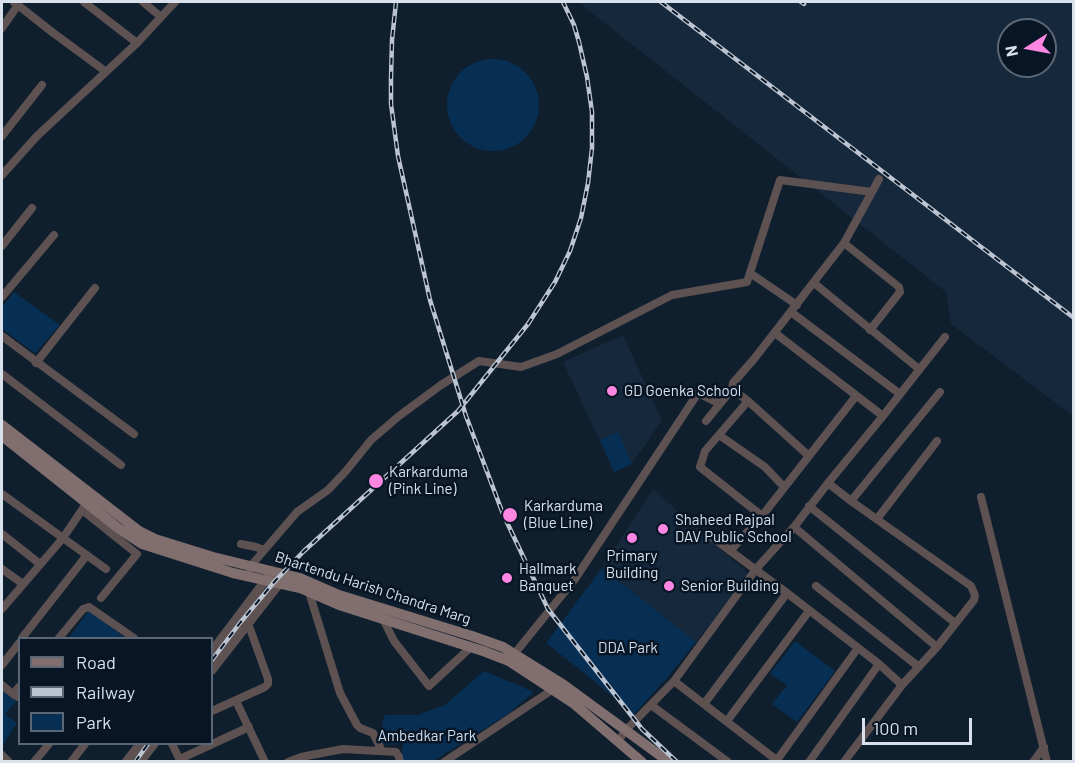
<!DOCTYPE html>
<style>
body{margin:0}
#map{position:relative;width:1075px;height:763px;overflow:hidden;background:#101f2d;font-family:Barlow,sans-serif}
canvas{display:block}
.frame{position:absolute;inset:0;border:3px solid #d8e1ec;pointer-events:none}
.legend{position:absolute;left:18px;top:637px;width:195px;height:108px;box-sizing:border-box;background:#071524;border:2px solid #5b6774;margin:0;padding:8px 10px;list-style:none;font-size:18px;color:#d8e1ec}
.legend li{display:flex;align-items:center;gap:12px;height:30px}
.legend b{width:30px;border:2px solid #5b6774}
.north{position:absolute;left:997px;top:18px;width:60px;height:60px;box-sizing:border-box;background:#071524;border:2px solid #5b6774;border-radius:50%;rotate:259deg;font-size:16px;font-weight:700;line-height:24px;text-align:center;color:#d8e1ec}
.north::after{content:'';display:block;margin:auto;width:21px;height:27px;background:#fd86e3;clip-path:polygon(50% 0,100% 100%,50% 72%,0 100%)}
.scale{position:absolute;left:862px;top:718px;width:110px;height:27px;box-sizing:border-box;border:3px solid #d8e1ec;border-top:0;padding-left:8px;font-size:18px;line-height:21px;white-space:nowrap;color:#d8e1ec;-webkit-text-stroke:4px #071524;paint-order:stroke}
</style>
<div id="map">
<canvas width="1075" height="763"></canvas>
<div class="frame"></div>
<ul class="legend">
<li><b style="height:8px;background:#816e6e"></b>Road</li>
<li><b style="height:8px;background:#bbc4d0"></b>Railway</li>
<li><b style="height:16px;background:#072f54"></b>Park</li>
</ul>
<div class="north">N</div>
<div class="scale">100 m</div>
</div>
<script>
const context = document.querySelector('canvas').getContext('2d');
context.lineJoin = 'round';
function fillPath(path, color) {
  context.fillStyle = color;
  context.fill(path, 'evenodd');
}
function shape(rows) {
  const path = new Path2D();
  for (const r of rows) {
    if (r.length === 3) {
      path.moveTo(r[0] + r[2], r[1]);
      path.arc(r[0], r[1], r[2], 0, 2 * Math.PI);
      continue;
    }
    path.moveTo(r[0], r[1]);
    for (let i = 2; i < r.length; i += 2) path.lineTo(r[i], r[i + 1]);
  }
  return path;
}
function stroke(path, color, width, dash) {
  context.strokeStyle = color;
  context.lineWidth = width;
  context.lineCap = dash ? 'butt' : 'round';
  context.setLineDash(dash || []);
  context.stroke(path);
}
function write(font, color, halo, rows, align = 'center') {
  context.font = font + ' Barlow,sans-serif';
  context.lineWidth = 5;
  context.setLineDash([]);
  context.textBaseline = 'middle';
  context.strokeStyle = halo;
  context.fillStyle = color;
  for (const [text, x, y, turn = 0] of rows) {
    context.save();
    context.translate(x, y);
    context.rotate((+turn || 0) * Math.PI / 180);
    context.textAlign = isNaN(turn) ? turn : align;
    if (halo) context.strokeText(text, 0, 0);
    context.fillText(text, 0, 0);
    context.restore();
  }
}
fillPath(shape([
 [578,2,1073,2,1073,416,951,324,946,292],
 [1009,30,1045,30,1045,66,1009,66],
 [623,335,662,420,632,464,614,472,563,362],
 [653,489,750,575,696,642,602,568]
]), '#15283c');
fillPath(shape([
 [493,105,46],
 [14,292,60,325,35,353,2,329,2,307],
 [618,432,632,464,614,472,600,440],
 [602,568,696,642,667,678,634,714,578,668,546,643],
 [89,610,125,638,69,638],
 [795,641,835,671,797,722,772,704,787,685,770,674],
 [484,671,534,692,508,714,433,761,401,761,403,744,377,745,385,715,418,715,445,705],
 [2,683,19,698,5,714,17,723,2,746]
]), '#072f54');
stroke(shape([
 [14,2,52,32,105,71],
 [84,2,137,43],
 [143,2,161,17,175,2],
 [2,28,18,5],
 [2,136,42,85],
 [2,175,37,136,137,43,161,17],
 [844,243,899,287,900,292,870,330],
 [2,246,32,208],
 [750,273,797,305],
 [814,283,919,369],
 [2,297,54,235],
 [791,312,900,394],
 [775,333,883,416],
 [2,336,134,434],
 [36,363,95,288],
 [2,374,121,465],
 [748,401,705,451,700,467,762,516],
 [706,421,732,389],
 [719,435,765,467,784,487],
 [809,456,748,401,732,389,733,383,754,359,844,243,872,192],
 [828,483,851,501,971,586,975,595,974,600,937,647,902,685,844,762],
 [2,494,106,569],
 [981,497,1047,762],
 [851,501,940,392],
 [809,506,955,623],
 [82,510,137,554,101,598],
 [877,519,937,441],
 [794,527,937,647],
 [2,534,40,564],
 [709,535,787,593,879,664,902,685],
 [241,544,256,547,264,550],
 [730,551,762,516,856,396],
 [2,569,23,584],
 [250,569,255,561,297,512,328,490,346,471,371,440,399,416,441,385,479,361,521,367,557,354,672,295,747,282,780,180,872,192,879,179],
 [816,586,919,667],
 [309,592,340,693,357,725,360,728,373,733,382,751],
 [2,609,63,538,88,501],
 [383,619,394,641,429,686,471,647],
 [22,638,87,555],
 [59,638,83,609,89,607,134,638],
 [511,658,575,579,698,393,720,404],
 [2,665,20,642],
 [674,681,779,762],
 [2,685,13,694],
 [20,686,13,694,20,698],
 [236,701,265,762],
 [704,704,787,593],
 [651,705,728,762],
 [212,711,265,687,268,684,268,679,248,623],
 [727,721,809,611],
 [618,741,626,730,674,681,756,569,794,527,828,483,883,416,945,337],
 [172,744,181,762],
 [2,755,9,762],
 [180,759,249,727],
 [777,760,858,648],
 [34,762,49,744],
 [71,762,85,744],
 [288,762,301,757,343,749,396,752,399,757,400,762],
 [444,762,552,690],
 [809,762,879,664],
 [1033,762,1044,747]
]), '#5d5151', 8);
stroke(shape([
 [212,651,268,577],
 [212,670,283,579],
 [126,762,140,744],
 [140,762,154,744]
]), '#5d5151', 9);
stroke(shape([
 [2,425,139,531,155,539,213,557,300,578,339,595,472,636,503,647,564,685,669,762],
 [2,436,118,528,142,544,233,573,300,588,339,605,483,651,509,661,573,703,642,762]
]), '#816e6e', 10);
const rail = shape([
 [396,2,392,40,391,78,391,104,398,156,430,300,466,416,503,514,548,609,642,729,677,762],
 [661,2,1074,318],
 [801,2,804,4],
 [212,660,240,623,275,581,304,551,458,411,528,324,555,282,570,251,581,218,588,183,592,148,592,112,587,77,579,42,574,25,563,2],
 [135,762,148,744]
]);
stroke(rail, '#bbc4d0', 4.5);
stroke(rail, '#071524', 2, [7]);
for (const [x, y, r, color] of [
 [612,391,6,"#fd86e3"],
 [376,481,8,"#fd86e3"],
 [510,515,8,"#fd86e3"],
 [663,529,6,"#fd86e3"],
 [632,538,6,"#fd86e3"],
 [507,578,6,"#fd86e3"],
 [669,586,6,"#fd86e3"]
]) {
  const dot = new Path2D();
  dot.arc(x, y, r, 0, 2 * Math.PI);
  context.fillStyle = color;
  context.fill(dot);
  stroke(dot, '#071524', 2);
}
write('15px', '#d8e1ec', '#071524', [
 ["GD Goenka School",624,391],
 ["Karkarduma",389,472],
 ["(Pink Line)",389,489],
 ["Karkarduma",524,506],
 ["(Blue Line)",524,523],
 ["Shaheed Rajpal",675,520],
 ["DAV Public School",675,537],
 ["Primary",632,556,"center"],
 ["Building",632,573,"center"],
 ["Hallmark",519,569],
 ["Banquet",519,586],
 ["Senior Building",681,586]
], 'left');
write('15px', '#d8e1ec', '#071524', [
 ["Bhartendu Harish Chandra Marg",373,588,18]
]);
write('15px', '#ceddee', '#071524', [
 ["DDA Park",628,648],
 ["Ambedkar Park",427,736]
]);
</script>
